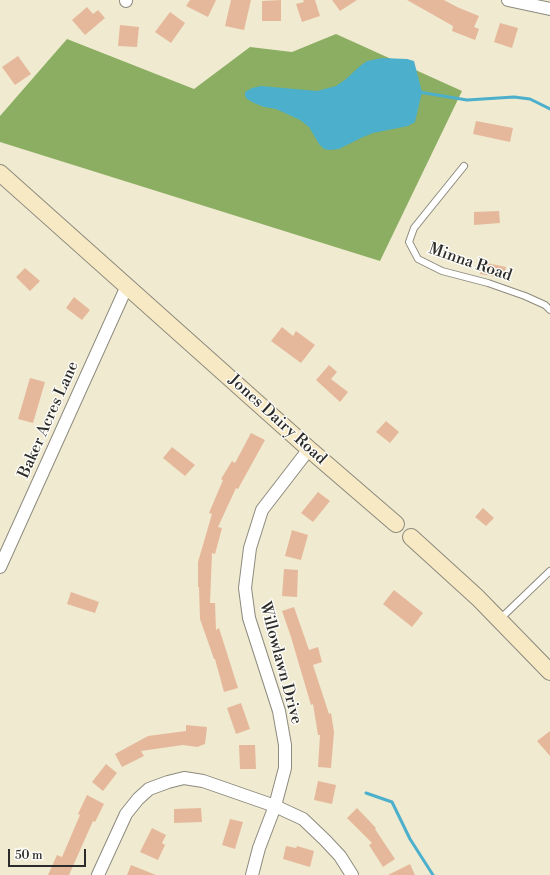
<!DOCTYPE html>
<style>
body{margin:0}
#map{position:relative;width:550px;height:875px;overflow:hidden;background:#efead0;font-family:"Libre Bodoni",serif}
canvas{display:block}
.scale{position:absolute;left:8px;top:849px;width:78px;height:18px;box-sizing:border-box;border:2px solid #2b2b2b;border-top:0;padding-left:5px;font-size:12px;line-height:14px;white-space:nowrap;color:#2b2b2b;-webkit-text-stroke:3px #fdfcf7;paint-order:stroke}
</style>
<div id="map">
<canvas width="550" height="875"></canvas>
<div class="scale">50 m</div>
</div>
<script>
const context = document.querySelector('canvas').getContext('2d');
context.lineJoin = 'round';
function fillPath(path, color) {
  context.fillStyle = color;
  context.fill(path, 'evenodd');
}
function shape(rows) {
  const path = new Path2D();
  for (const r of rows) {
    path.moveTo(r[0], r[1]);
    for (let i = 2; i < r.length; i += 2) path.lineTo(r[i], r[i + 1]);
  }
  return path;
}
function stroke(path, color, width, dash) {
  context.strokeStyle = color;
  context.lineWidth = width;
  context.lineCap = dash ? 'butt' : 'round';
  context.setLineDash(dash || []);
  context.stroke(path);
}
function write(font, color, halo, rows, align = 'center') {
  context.font = font + ' "Libre Bodoni",serif';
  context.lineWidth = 3;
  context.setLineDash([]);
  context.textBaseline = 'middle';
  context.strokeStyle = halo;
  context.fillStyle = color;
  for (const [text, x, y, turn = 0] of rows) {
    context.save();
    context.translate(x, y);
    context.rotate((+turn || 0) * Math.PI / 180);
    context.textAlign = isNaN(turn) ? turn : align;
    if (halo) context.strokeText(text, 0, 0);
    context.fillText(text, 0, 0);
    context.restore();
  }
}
fillPath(shape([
 [336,34,462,91,380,261,0,142,0,116,67,39,194,89,250,47,292,52]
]), '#8cae62');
fillPath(shape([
 [382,58,407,59,414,61,422,92,415,122,408,126,373,133,361,138,339,149,329,150,324,149,319,144,309,127,300,120,276,109,264,107,254,103,247,99,245,96,245,92,252,88,261,86,317,91,336,86,346,79,360,66,367,61]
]), '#4cafcb');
stroke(shape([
 [419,92,467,100,514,97,530,99,550,109],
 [366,793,392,802,410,839,433,875]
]), '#4cafcb', 3);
fillPath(shape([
 [190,0,216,0,208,17,186,6],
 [231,0,251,0,244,30,225,26],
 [281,0,281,21,262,21,262,1],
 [303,0,315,0,320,16,302,22,296,4,304,2],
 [332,0,357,0,340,11],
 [407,0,444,0,457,7,479,16,474,27,479,29,475,40,452,31,453,26],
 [87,7,93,14,98,10,105,18,85,35,72,20],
 [170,12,185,23,171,43,155,32],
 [500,23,518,28,512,48,494,42],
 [120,25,139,27,137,47,118,46],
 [18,56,31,74,15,85,2,67],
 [476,121,513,128,510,142,473,134],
 [499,211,500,223,474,225,474,212],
 [482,262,506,267,504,278,480,274],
 [25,268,40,281,30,291,16,277],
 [74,297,90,310,82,320,66,308],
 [282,327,293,336,296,331,315,345,301,363,271,341],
 [329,365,337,372,331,379,348,392,340,402,316,380],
 [30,378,45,382,33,423,18,419],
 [386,421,399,432,390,443,376,432],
 [251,433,265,440,238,489,236,488,218,527,222,528,215,554,212,553,210,603,215,603,216,630,219,628,238,688,224,692,215,659,214,659,200,619,199,587,198,587,198,562,212,514,209,513,223,480,221,479,232,461,235,463],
 [172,447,195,465,185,476,163,458],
 [318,492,330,501,313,522,301,513],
 [483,508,494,518,486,526,475,517],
 [292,530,308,535,301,560,285,556],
 [284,569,298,570,297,597,282,596],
 [394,590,423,613,412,627,383,604],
 [71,592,99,602,95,613,67,604],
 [294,607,309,650,318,647,322,662,313,665,329,714,331,713,334,732,331,768,318,767,320,735,318,735,313,704,311,705,291,637,282,611],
 [241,703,250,729,236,734,227,708],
 [186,725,207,727,205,744,197,747,183,745,141,751,144,756,122,767,115,754,148,736,186,731],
 [550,731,550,756,537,741],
 [239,745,255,745,256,769,240,769],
 [106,764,117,773,103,791,92,782],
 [318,781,336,785,332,804,314,800],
 [87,795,104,804,95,822,93,821,69,875,48,875,57,855,62,857,80,815,78,814],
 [201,808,202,822,174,823,174,809],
 [357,808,376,828,375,829,395,859,383,867,369,845,372,843,347,818],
 [230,819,243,822,235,849,222,845],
 [152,828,166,835,162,843,165,845,158,860,140,852],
 [286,846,296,848,297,846,314,851,310,867,283,859],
 [410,864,415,875,388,875],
 [131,865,156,875,127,875]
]), '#e6b89b');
const lane = shape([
 [464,166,414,228,409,242,418,259,442,271,488,283,525,296,545,305,550,310],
 [500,619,550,571]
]);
const street = shape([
 [508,0,550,9],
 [126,1,126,0],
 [0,567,127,286],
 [98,875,126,814,138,799,149,789,168,782,184,778,203,781,275,806,303,819,325,840,340,856,352,875],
 [252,875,259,848,275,806,285,768,285,745,279,711,249,618,245,588,250,548,262,510,309,449]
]);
const secondary = shape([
 [0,173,309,449,396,524],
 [411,537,478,598,550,672]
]);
stroke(lane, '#8d8a7e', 8);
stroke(street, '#8d8a7e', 14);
stroke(secondary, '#8d8a7e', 18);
stroke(lane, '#fff', 6);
stroke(street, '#fff', 12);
stroke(secondary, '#f7e9c3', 16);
write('16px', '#2b2b2b', '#fdfcf7', [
 ["Minna Road",470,263,19],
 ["Baker Acres Lane",49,420,-66],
 ["Jones Dairy Road",277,420,42],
 ["Willowlawn Drive",280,663,75]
]);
</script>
